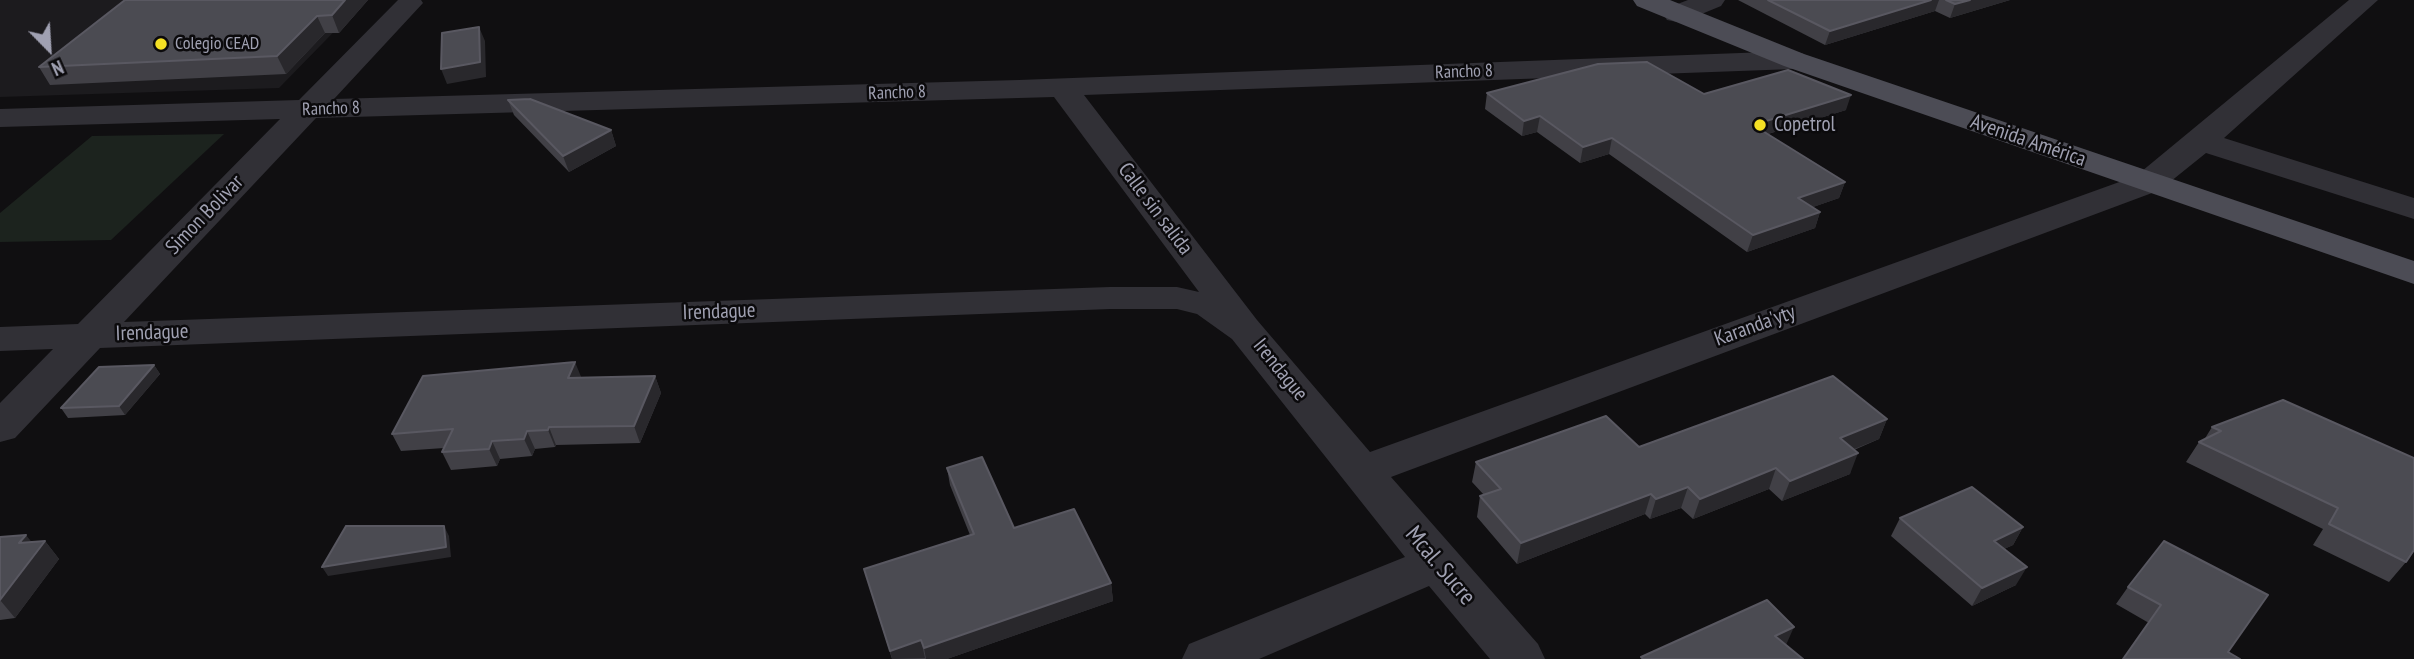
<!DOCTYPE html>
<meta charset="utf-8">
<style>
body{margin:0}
#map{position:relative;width:2414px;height:659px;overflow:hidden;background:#100f11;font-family:"PT Sans Narrow",sans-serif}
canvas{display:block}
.north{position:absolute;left:14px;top:14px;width:70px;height:70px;-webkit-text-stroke:5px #0b0a0c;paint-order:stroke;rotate:156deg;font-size:19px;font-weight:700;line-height:28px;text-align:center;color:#a0a1b2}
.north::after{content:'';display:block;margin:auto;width:24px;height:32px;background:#a0a1b2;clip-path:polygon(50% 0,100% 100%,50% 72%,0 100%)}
</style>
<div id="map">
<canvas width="2414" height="659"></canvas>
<div class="north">N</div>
</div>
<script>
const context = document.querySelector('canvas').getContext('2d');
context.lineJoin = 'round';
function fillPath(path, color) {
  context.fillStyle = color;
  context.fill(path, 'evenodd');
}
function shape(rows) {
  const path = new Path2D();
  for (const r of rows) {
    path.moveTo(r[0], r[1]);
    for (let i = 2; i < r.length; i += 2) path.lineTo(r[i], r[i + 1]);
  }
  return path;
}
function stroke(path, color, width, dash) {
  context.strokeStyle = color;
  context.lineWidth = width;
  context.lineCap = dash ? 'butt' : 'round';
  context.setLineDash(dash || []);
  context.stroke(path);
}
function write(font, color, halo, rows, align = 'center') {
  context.font = font + ' "PT Sans Narrow",sans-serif';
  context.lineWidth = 5;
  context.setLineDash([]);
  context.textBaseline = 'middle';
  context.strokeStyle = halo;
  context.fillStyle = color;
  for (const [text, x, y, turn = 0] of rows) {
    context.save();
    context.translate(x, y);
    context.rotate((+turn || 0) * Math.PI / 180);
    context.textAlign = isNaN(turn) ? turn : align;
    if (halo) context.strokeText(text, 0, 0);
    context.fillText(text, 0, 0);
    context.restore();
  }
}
fillPath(shape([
 [0,0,365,0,279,88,0,97]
]), '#1c1b1e');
fillPath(shape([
 [224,134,111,240,0,242,0,213,92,136]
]), '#1c231e');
fillPath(shape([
 [398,0,421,0,423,3,334,99,1019,80,1794,51,1804,54,1808,60,1804,66,1794,69,1084,95,1257,320,1370,452,2136,176,2349,0,2378,0,2224,138,2414,198,2414,219,2206,153,2160,190,1391,477,1538,644,1545,659,1490,659,1429,586,1259,659,1182,659,1189,644,1405,557,1232,339,1197,314,1177,309,1110,309,100,348,15,438,0,442,0,403,53,349,0,351,0,327,78,324,280,119,0,127,0,109,299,100,398,0],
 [1054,97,1199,292,1177,287,1110,287,124,322,316,118,1054,97],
 [1688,0,1725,0,1721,6,1687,20,1677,22,1667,20,1663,14,1667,8,1688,0]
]), '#313036');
fillPath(shape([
 [1633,0,1670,0,1804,54,2414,261,2414,284,1784,66,1637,6,1633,0]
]), '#4c4c55');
fillPath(shape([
 [125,0,368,0,339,33,325,33,286,74,50,85,39,67],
 [1738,0,2010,0,1950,18,1935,11,1825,45],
 [1487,93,1704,94,1846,110,1768,134,1845,182,1839,198,1813,207,1820,212,1815,228,1747,252,1609,154,1580,163,1537,132,1522,136,1485,109],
 [508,100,611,130,616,146,569,172,514,115],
 [154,365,160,374,125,415,68,418,61,408],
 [655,376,661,393,640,443,556,445,555,447,535,449,532,456,500,459,497,466,451,470,442,452,444,448,401,451,392,434,581,378],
 [1887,419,1879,439,1854,450,1850,474,1782,501,1769,489,1693,519,1681,508,1650,519,1645,514,1517,564,1477,517,1480,496,1484,495,1472,482,1476,462,1639,447],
 [2212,427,2414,458,2406,562,2389,582,2313,545,2323,529,2186,462,2199,442,2204,440],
 [947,468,1014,528,1111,583,1113,601,947,659,892,659,869,586,864,569,970,535,950,485],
 [1900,518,2023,527,2013,545,2004,549,2016,585,1972,606,1891,536],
 [0,537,32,542,45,541,59,559,15,618,0,620],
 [2164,541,2228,652,2149,623,2116,604,2128,587]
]), '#414046');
fillPath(shape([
 [345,0,368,0,339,33,332,15],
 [1931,0,1939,0,1935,11,1825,45,1830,31],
 [1970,0,2010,0,1950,18,1955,4],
 [317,16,325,33,286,74,277,56],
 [479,27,485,41,486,77,447,84,441,69],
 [1851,95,1846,110,1748,140,1753,125],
 [1540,116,1537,132,1522,136,1524,121],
 [611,130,616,146,569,172,563,156],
 [1612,138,1609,154,1580,163,1583,147],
 [1845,182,1839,198,1793,214,1798,198],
 [1820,212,1815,228,1747,252,1753,235],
 [575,362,582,379,568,378],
 [154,365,160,374,125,415,119,406],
 [655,376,661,393,640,443,634,426],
 [1887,419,1879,439,1832,458,1840,438],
 [549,427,556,445,555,447,548,430],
 [527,431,535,449,532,456,524,439],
 [492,441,500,459,497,466,489,449],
 [1858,453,1850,474,1782,501,1790,481],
 [1776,468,1769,489,1693,519,1700,499],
 [1688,487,1681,508,1650,519,1656,499],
 [1651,494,1645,514,1517,564,1521,543],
 [444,526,449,536,451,557,328,576,322,567],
 [2023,527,2013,545,1984,558,1994,541],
 [26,535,38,550,45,541,59,559,15,618,0,600,19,543],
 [2027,567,2016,585,1972,606,1982,588],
 [1111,583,1113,601,947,659,926,659,924,648],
 [1794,627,1786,645,1775,636],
 [921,640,925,658,892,659,890,651]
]), '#29282c');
const building = shape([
 [125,0,345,0,332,15,317,16,277,56,39,67,125,0],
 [1768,0,1931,0,1830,31,1768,0],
 [1946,0,1970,0,1955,4,1946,0],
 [479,27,480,62,441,69,442,33,479,27],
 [1647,62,1704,94,1788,70,1851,95,1753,125,1845,182,1798,198,1820,212,1753,235,1612,138,1583,147,1540,116,1524,121,1487,93,1598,64,1647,62],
 [530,99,611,130,563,156,508,100,530,99],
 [575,362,568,378,655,376,634,426,549,427,548,430,527,431,524,439,492,441,489,449,442,452,453,429,392,434,423,376,575,362],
 [154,365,119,406,61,408,99,367,154,365],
 [1833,376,1887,419,1840,438,1858,453,1790,481,1776,468,1700,499,1688,487,1656,499,1651,494,1521,543,1480,496,1501,489,1476,462,1606,416,1639,447,1833,376],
 [2283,400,2414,458,2414,550,2406,562,2329,524,2338,508,2199,442,2221,431,2212,427,2283,400],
 [982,457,1014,528,1074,509,1111,583,924,648,921,640,890,651,864,569,974,534,947,468,982,457],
 [1972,487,2023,527,1994,541,2027,567,1982,588,1900,518,1972,487],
 [346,526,444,526,446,547,322,567,346,526],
 [26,535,19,543,45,541,0,600,0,537,26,535],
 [2164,541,2268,595,2228,652,2240,659,2123,659,2161,605,2128,587,2164,541],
 [1767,600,1794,627,1775,636,1803,659,1643,659,1641,657,1767,600]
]);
fillPath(building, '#4b4b52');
stroke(building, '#595861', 2);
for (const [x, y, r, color] of [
 [161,44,7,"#f4e024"],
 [1760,125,7,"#f4e024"]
]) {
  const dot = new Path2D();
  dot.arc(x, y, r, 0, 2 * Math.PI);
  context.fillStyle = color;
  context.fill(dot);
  stroke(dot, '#0b0a0c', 2.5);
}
write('18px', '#a0a1b2', '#0b0a0c', [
 ["Colegio CEAD",175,44]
], 'left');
write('18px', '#a0a1b2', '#0b0a0c', [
 ["Rancho 8",1464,72,-2],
 ["Rancho 8",897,93,-2],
 ["Rancho 8",331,109,-2]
]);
write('21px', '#a0a1b2', '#0b0a0c', [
 ["Copetrol",1774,125]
], 'left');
write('21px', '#a0a1b2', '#0b0a0c', [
 ["Avenida América",2028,141,19],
 ["Calle sin salida",1155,209,53],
 ["Simon Bolivar",205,215,-46],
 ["Irendague",719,312,-2],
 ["Karanda'yty",1755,326,-20],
 ["Irendague",152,333,-2],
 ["Irendague",1280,370,51]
]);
write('24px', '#a0a1b2', '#0b0a0c', [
 ["Mcal. Sucre",1440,566,50]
]);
</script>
